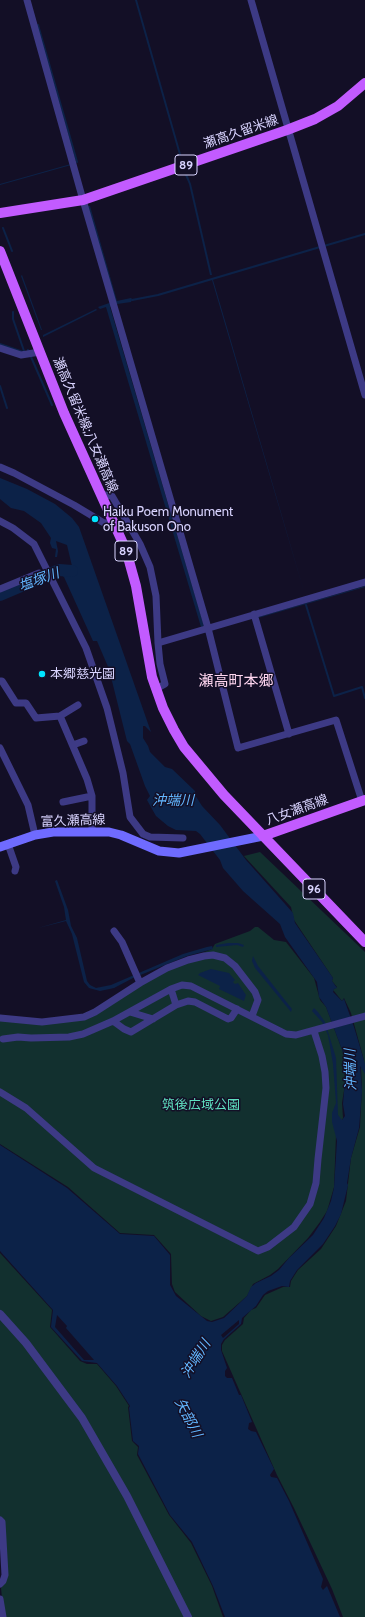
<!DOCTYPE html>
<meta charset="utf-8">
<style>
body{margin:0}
canvas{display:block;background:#130f26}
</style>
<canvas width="365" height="1617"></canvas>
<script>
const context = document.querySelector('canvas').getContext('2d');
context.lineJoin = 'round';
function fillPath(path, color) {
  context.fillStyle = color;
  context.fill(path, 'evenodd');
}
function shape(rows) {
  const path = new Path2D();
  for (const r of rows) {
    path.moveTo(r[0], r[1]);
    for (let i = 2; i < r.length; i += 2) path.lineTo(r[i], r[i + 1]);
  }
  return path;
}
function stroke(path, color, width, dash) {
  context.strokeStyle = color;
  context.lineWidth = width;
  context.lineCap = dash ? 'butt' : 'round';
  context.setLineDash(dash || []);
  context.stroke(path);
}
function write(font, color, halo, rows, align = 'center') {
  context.font = font + ' Cabin,"Noto Sans JP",sans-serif';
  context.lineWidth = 3;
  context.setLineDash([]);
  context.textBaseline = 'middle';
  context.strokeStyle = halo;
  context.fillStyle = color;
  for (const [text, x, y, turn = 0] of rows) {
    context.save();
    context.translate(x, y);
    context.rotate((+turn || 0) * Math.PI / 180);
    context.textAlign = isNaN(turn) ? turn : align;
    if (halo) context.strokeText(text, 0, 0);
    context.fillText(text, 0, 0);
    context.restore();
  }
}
fillPath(shape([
 [260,852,365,952,365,1617,343,1617,332,1589,294,1508,277,1475,222,1351,222,1345,225,1340,243,1324,244,1318,251,1310,256,1308,265,1295,283,1287,290,1287,291,1281,298,1270,321,1249,336,1226,346,1201,351,1158,360,1127,362,1088,361,1068,364,1060,351,1013,344,998,342,1001,334,991,333,990,337,987,332,981,333,978,294,920,291,907,244,856],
 [255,927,258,927,274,940,286,942,314,978,320,1000,326,1007,344,1055,345,1084,342,1103,343,1118,336,1135,334,1187,327,1211,320,1222,308,1238,278,1269,270,1275,253,1284,247,1296,223,1317,211,1321,201,1316,175,1292,172,1284,171,1254,154,1235,120,1233,68,1187,0,1144,0,1016,42,1020,80,1015,88,1012,188,959,212,949,215,944,250,931],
 [0,1253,52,1310,50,1327,80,1361,87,1364,97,1364,116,1386,129,1406,128,1407,132,1441,138,1447,137,1455,169,1515,191,1543,212,1586,223,1617,4,1617,1,1588,6,1580,0,1517]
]), '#12302f');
fillPath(shape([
 [135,0,137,0,182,158,180,158],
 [71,164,71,165,0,185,0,184],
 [187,174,191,184,212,275,210,275,189,184,185,175],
 [88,206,90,206,117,301,131,298,132,299,131,302,117,304,110,307,204,626,201,627,106,307,100,309,98,307,115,301],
 [22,275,42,330,41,330,21,276],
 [212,280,213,280,228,331,305,595],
 [96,309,97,310,43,337,43,335],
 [0,478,27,489,55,504,72,518,79,527,151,732,145,726,143,726,143,738,148,746,150,752,165,767,172,769,195,791,195,795,202,806,220,825,246,860,293,913,295,923,333,978,332,981,337,988,334,989,333,992,342,1001,344,999,354,1027,365,1064,365,1074,360,1066,362,1091,359,1128,351,1158,347,1183,348,1185,341,1214,335,1226,323,1244,297,1270,290,1281,289,1287,282,1286,268,1291,263,1295,256,1306,242,1318,241,1324,224,1339,221,1344,221,1350,227,1368,225,1371,225,1376,227,1378,232,1378,239,1395,241,1395,252,1422,249,1423,248,1429,251,1431,256,1432,274,1469,270,1475,271,1477,277,1478,289,1501,323,1579,321,1587,323,1590,327,1586,340,1617,225,1617,213,1586,192,1542,170,1515,138,1454,139,1446,133,1441,129,1408,130,1406,117,1386,97,1363,82,1361,51,1327,53,1310,0,1251,0,1145,67,1188,120,1234,154,1236,170,1255,170,1285,176,1296,207,1321,212,1322,224,1318,247,1296,251,1287,256,1283,271,1276,279,1270,289,1258,313,1235,324,1218,331,1201,334,1188,337,1141,332,1122,332,1113,336,1103,333,1064,328,1035,322,1022,312,1011,314,1008,318,1012,325,1022,336,1058,338,1115,342,1120,345,1116,343,1104,346,1069,344,1055,326,1007,319,997,317,982,285,937,280,924,243,891,223,868,220,860,200,834,196,831,176,830,168,826,156,816,147,800,150,796,145,786,130,744,127,741,109,669,97,641,93,641,64,577,58,573,56,568,67,568,72,566,67,545,56,541,58,551,57,557,55,557,56,549,52,548,50,543,51,538,41,523,24,511,11,508,0,499],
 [57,1315,67,1326,66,1328,94,1360,84,1360,55,1327],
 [239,1320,239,1324,223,1338,221,1335],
 [365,586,365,587,258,618,258,617],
 [57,880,68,910,71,926,77,938,87,981,90,985,96,988,111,985,183,954,207,947,212,946,213,949,187,956,133,978,114,988,100,991,89,988,84,982,72,934,66,921,38,928,66,920,64,907,55,881],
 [228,943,238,943,244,945,243,947,237,945,216,947,216,945],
 [253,956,258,966,292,1009,291,1012,255,968,252,961],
 [211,969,229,973,235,980,233,982,235,984,238,983,246,995,244,1001,219,989,220,986,198,975,200,973]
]), '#0c2248');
stroke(shape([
 [38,25,77,162],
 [3,228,12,251],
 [324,246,365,234],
 [132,300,158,295,320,247],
 [13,312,13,319,24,351],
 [0,344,23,352],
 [28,350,52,405],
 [0,386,7,408],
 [306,605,334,696,362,687,365,698]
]), '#0c2248', 2);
stroke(shape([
 [0,595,59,570,72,571]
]), '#0c2248', 12);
stroke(shape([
 [27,0,83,200,208,628,238,748,336,720,362,801],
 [251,0,365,395],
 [0,348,21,355,40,352],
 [0,467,14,473,74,505,104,523,115,523],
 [100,494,112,496,140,544,150,567,156,596,158,643,160,664,165,684,156,689],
 [0,521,13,528,34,544,86,648,107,708,123,773,130,817,143,834,150,837,183,838],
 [0,589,39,573],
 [254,614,289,734],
 [158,643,365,582],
 [0,681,2,681,16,703,26,703,36,718,60,716,78,705],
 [60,716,87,779,92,796,92,832],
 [73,745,84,741],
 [0,748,28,805,35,835],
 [63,802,92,796],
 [8,844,16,867,15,871],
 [114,931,122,942,140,983],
 [171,989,176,1005],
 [130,1012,153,1019],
 [0,1018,42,1022,84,1017,95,1012,140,983,167,968,188,960,204,956,213,955,225,958,235,966,255,992,258,1000,252,1016],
 [113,1021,124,1029,131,1032,176,1005,188,1001,195,1002,228,1019,231,1018,237,1009],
 [3,1039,18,1037,31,1038,69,1037,83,1034,113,1021,171,989,182,985,191,986,286,1034,296,1035,365,1016],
 [0,1092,26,1108,94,1168,258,1251,268,1247,294,1227,310,1204,316,1183,318,1159,326,1088,325,1072,322,1056,314,1031],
 [0,1520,2,1522,5,1575,3,1581,0,1584],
 [0,1599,3,1617]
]), '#3d3a85', 7);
stroke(shape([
 [0,1314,26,1343,82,1418,127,1496,188,1617]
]), '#3d3a85', 8);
stroke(shape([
 [0,847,35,835,53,832,109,832,121,835,159,851,179,853,263,836]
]), '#6f6bff', 9);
stroke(shape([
 [0,213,83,200,287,130,315,119,338,106,365,83],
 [0,251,64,413,126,550,136,586,152,677,163,708,174,730,184,747,224,795,365,942],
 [263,836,365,800]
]), '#c25bff', 10);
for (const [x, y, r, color] of [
 [95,519,4,"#00e5ff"],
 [42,674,4,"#00e5ff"]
]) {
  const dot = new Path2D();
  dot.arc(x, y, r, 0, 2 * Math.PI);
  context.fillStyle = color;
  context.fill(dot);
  stroke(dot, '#130f26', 1.5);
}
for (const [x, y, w] of [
 [186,165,22],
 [126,551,22],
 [314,889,22]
]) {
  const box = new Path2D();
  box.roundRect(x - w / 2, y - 10, w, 20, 3);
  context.fillStyle = '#130f26';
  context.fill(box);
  stroke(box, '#d9d4ff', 1);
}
write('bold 12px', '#d9d4ff', null, [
 ["89",186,165],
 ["89",126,551],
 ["96",314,889]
]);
write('13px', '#d9d4ff', '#130f26', [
 ["瀬高久留米線",241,132,-19],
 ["瀬高久留米線;八女瀬高線",85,425,67],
 ["八女瀬高線",297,810,-20],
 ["富久瀬高線",73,821,-2]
]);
write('13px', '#d9d4ff', '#130f26', [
 ["Haiku Poem Monument",103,512],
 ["of Bakuson Ono",103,527],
 ["本郷慈光園",50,674]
], 'left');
write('13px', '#5fe0c0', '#130f26', [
 ["筑後広域公園",201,1105]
]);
write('italic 14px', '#62b6ff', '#130f26', [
 ["塩塚川",39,580,-20],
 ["沖端川",173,801],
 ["沖端川",351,1070,-92],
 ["沖端川",196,1359,-58],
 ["矢部川",188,1418,63]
]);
write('15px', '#ffd6f0', '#130f26', [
 ["瀬高町本郷",236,682]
]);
</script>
